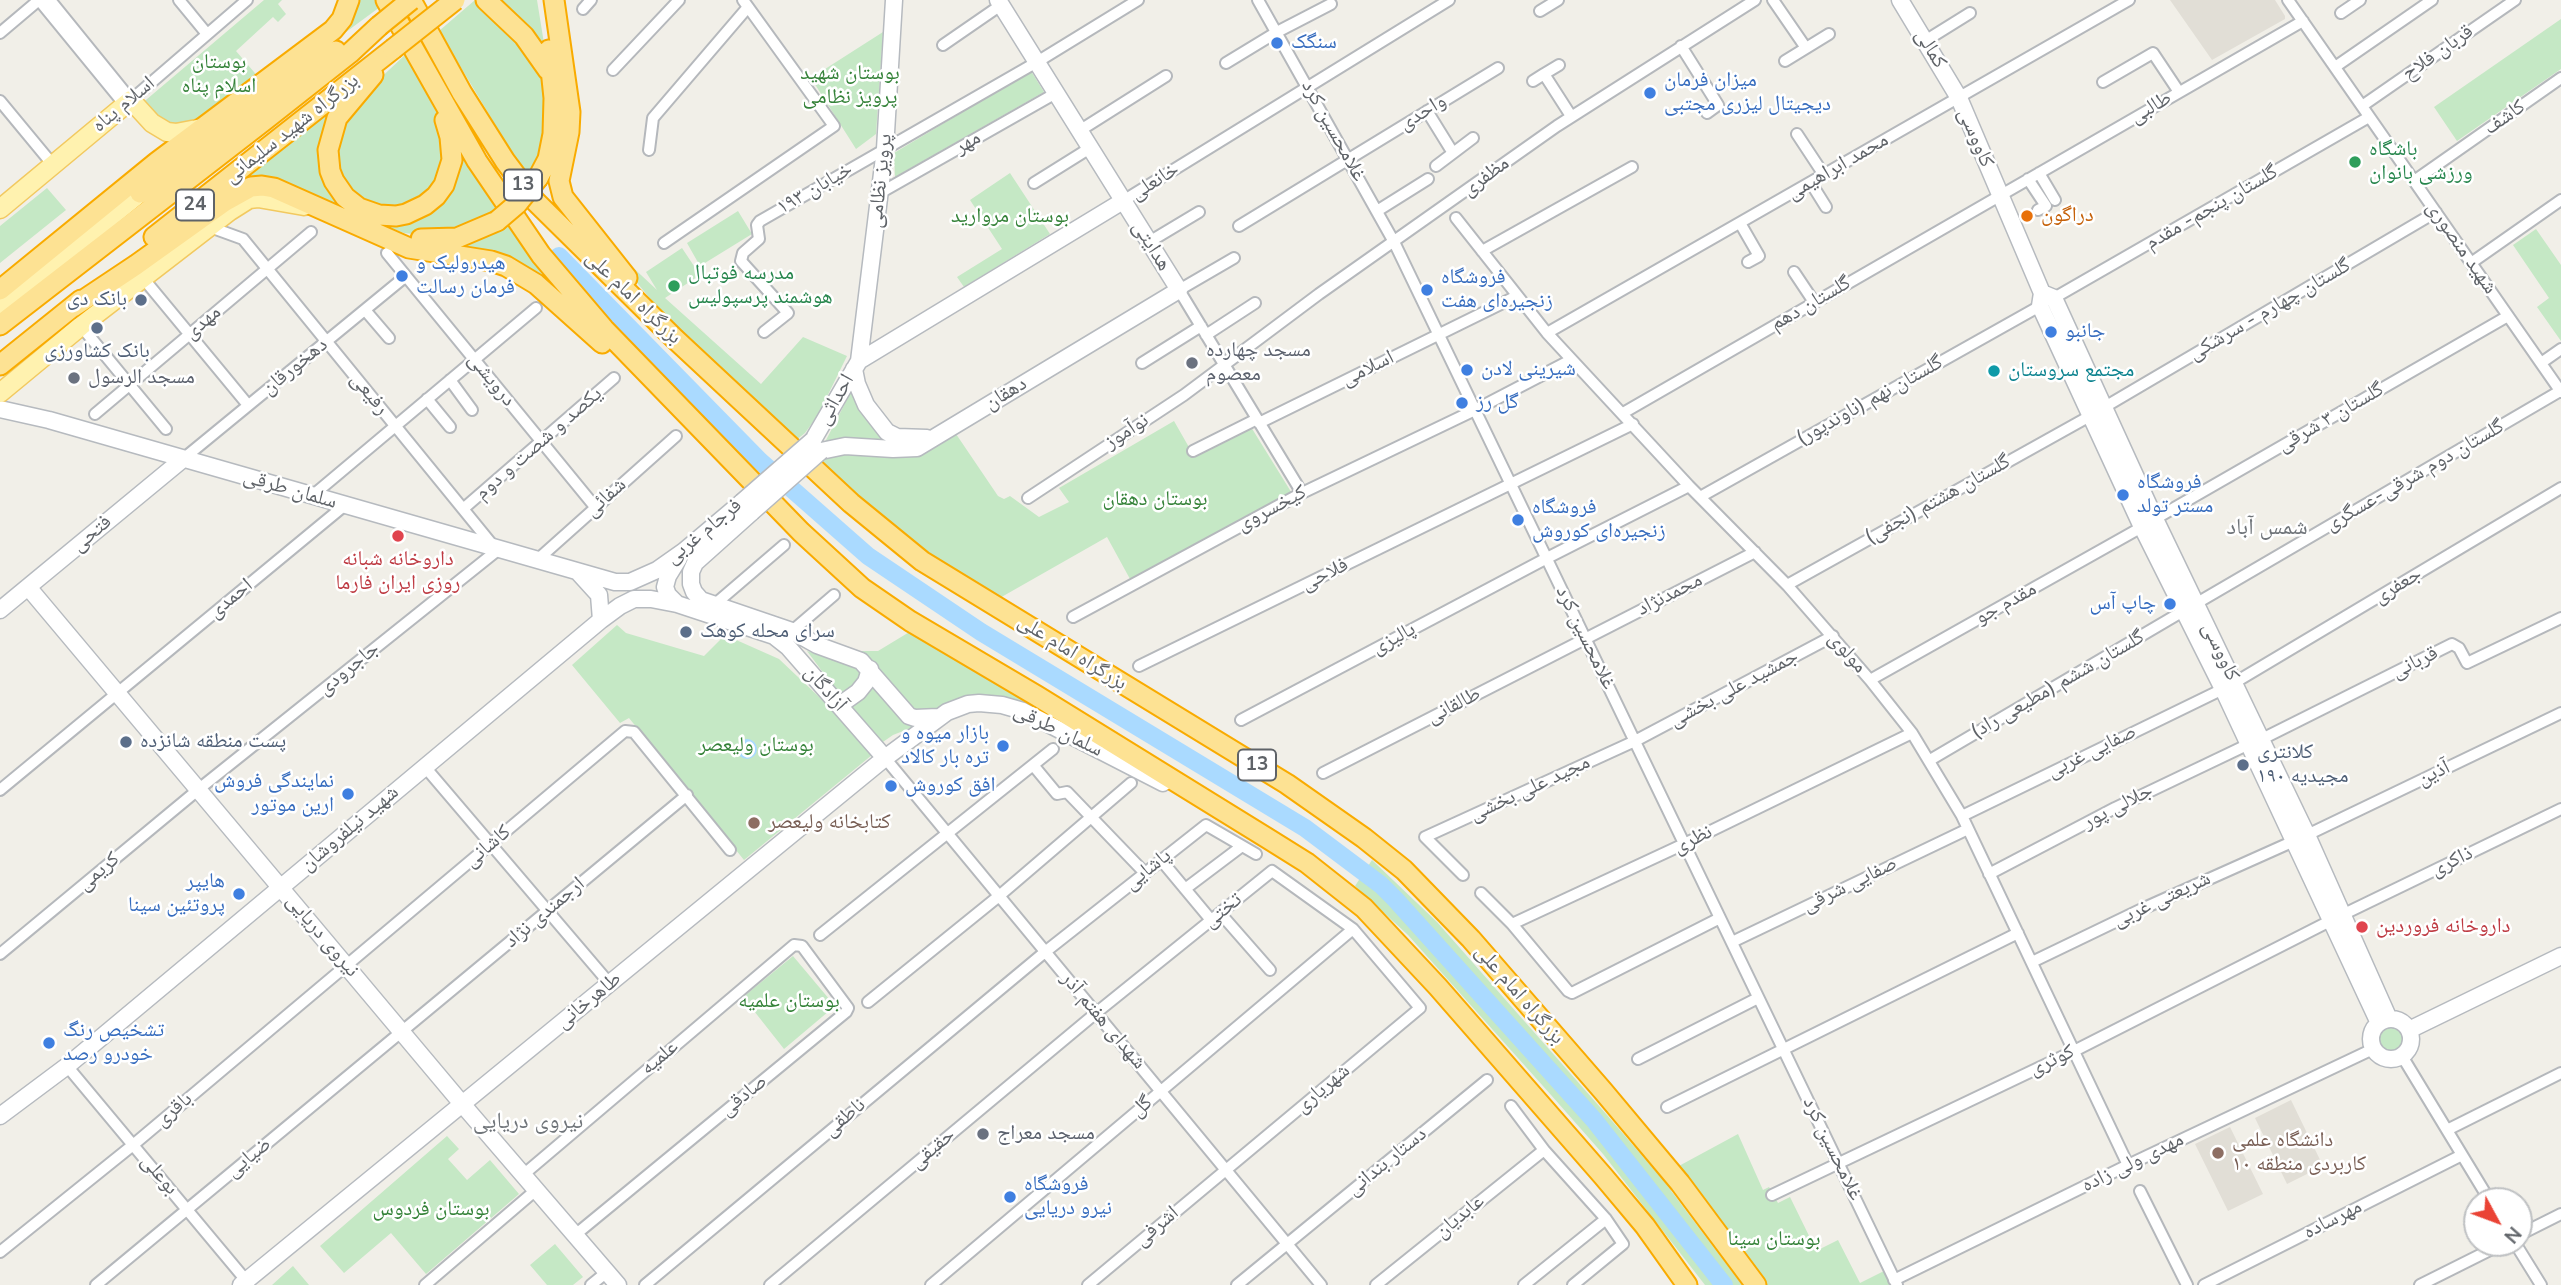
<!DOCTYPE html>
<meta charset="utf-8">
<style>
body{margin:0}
#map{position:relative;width:2561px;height:1285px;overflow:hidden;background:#f1efe8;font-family:"Nunito Sans",sans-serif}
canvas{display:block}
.north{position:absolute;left:2463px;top:1187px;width:70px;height:70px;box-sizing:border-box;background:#fff;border:2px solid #bfc1c3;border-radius:50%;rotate:131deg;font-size:19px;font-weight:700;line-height:28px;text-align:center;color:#5f6368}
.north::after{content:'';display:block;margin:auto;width:24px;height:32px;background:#ea4335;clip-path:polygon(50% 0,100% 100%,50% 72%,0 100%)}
</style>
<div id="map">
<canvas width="2561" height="1285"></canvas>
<div class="north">N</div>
</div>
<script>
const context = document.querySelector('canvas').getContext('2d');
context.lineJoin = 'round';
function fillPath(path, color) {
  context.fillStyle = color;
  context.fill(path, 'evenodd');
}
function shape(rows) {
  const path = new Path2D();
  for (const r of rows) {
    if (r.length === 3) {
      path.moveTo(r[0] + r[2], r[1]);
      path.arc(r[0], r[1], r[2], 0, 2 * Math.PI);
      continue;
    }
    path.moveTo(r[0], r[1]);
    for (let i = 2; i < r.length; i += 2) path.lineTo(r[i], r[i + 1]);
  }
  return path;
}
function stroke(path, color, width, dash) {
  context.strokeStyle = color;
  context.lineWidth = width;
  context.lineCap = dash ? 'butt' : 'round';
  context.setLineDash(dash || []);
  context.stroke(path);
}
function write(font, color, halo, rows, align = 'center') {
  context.font = font + ' "Nunito Sans","Noto Naskh Arabic",sans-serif';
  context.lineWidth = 5;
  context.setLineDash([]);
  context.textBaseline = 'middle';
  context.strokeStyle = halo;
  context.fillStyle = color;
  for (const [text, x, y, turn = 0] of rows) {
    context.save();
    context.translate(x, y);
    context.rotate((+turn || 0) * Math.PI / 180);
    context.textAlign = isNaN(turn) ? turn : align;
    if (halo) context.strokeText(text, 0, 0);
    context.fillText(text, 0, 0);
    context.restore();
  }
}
fillPath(shape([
 [2170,0,2275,0,2285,16,2285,19,2212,60],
 [2291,1100,2323,1166,2287,1184,2255,1118],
 [2230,1127,2263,1194,2228,1211,2195,1144]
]), '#e1ded6');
fillPath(shape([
 [264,0,282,0,278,4,286,14,278,22,273,17,236,51,260,79,206,118,176,129,140,105],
 [354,0,375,0,380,7,327,46],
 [475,0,496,15,542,71,549,131,529,181,439,31],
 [499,0,537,0,547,62],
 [2561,19,2561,69,2457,141,2434,107],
 [883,32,876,134,856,149,811,78],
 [406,54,446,131,441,183,409,209,365,207,334,171,342,117,357,100],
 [1031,71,1044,92,895,177,894,153],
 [360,88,329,129,345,203,427,210,454,134,498,213,484,222,429,236,404,233,263,180,162,238],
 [1010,173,1050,234,964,287,957,277,1002,249,970,200],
 [47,188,66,210,0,263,0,226],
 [738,211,752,234,700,266,687,243],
 [506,220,568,301,563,303,447,245],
 [2536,229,2561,265,2561,341,2537,307,2549,298,2513,245],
 [594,231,657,290,646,272,682,248,700,275,665,298,761,384,803,337,847,356,818,415,805,433,795,441,668,320],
 [852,390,900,444,869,438,825,442],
 [1174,421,1194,456,1251,427,1293,495,1130,579,1107,537,998,599,940,566,899,534,818,462,827,454,954,431,998,496,1004,499,1010,496,1039,517,1069,502,1059,488],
 [617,625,626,633,704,656,725,635,779,659,834,711,872,755,744,860,629,718,620,723,572,665],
 [911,631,1126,757,1026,707,913,714,849,651,878,651],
 [807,651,862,668,858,682,847,692,839,694],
 [874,681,926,722,893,735,880,744,851,706],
 [1372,860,1437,922,1607,1115,1663,1180,1742,1285,1705,1285,1603,1154,1551,1095,1408,935,1355,886],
 [793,956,835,1006,784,1049,743,997],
 [2391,1040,17],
 [1738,1134,1763,1190,1769,1187,1778,1203,1790,1197,1815,1248,1822,1248,1838,1240,1860,1283,1884,1271,1891,1285,1765,1285,1677,1167],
 [447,1136,459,1149,448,1159,467,1180,490,1160,519,1194,426,1274,391,1233,344,1273,320,1246],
 [555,1244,583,1277,573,1285,547,1285,530,1265],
 [293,1266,309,1285,272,1285]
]), '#c5e8c5');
fillPath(shape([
 [747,749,10]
]), '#aadaff');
stroke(shape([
 [559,256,760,461,868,556,981,632,1305,828,1381,885,1395,899,1594,1120,1724,1285]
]), '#aadaff', 18);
const street = shape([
 [50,0,131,100,247,0],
 [179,0,207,34],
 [1258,0,1394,242,1897,1285],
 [1773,0,1806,48],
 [2288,0,2561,392],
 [583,9,591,0],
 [1540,11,1558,0],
 [2341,13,2360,0],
 [0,33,39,0,125,105],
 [1925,41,1970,13],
 [943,45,1001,5],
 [1681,46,1718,105,1707,113],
 [1785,61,1829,34],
 [1226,63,1277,32,1331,4],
 [2335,67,2432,0],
 [613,70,679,0],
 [1544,74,1559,65],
 [1533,81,1544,74,1571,116],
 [2103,82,2153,53,2179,92],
 [0,101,53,165],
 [2362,106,2515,0],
 [1427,111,1453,153],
 [1079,131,1166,76],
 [1797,134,1824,175],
 [649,150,653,118,748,7],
 [1436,166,1473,138],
 [2039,173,2055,200],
 [2028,179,2046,206,2038,210],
 [2414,181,2561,78],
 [1034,183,1090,148],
 [1811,183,1826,207],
 [880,193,1056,93],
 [1123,201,1449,0],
 [1377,211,1428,179],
 [1456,218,1547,333,1689,486,1787,585,1870,680,1912,733,1962,816,2128,1165],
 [1740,223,1759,256,1748,262],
 [1239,226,1498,68],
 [210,227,243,239,494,547],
 [1149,242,1199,212],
 [664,243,834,126,743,0],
 [1482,251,1632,167],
 [387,253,596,508],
 [1234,258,1179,290,1302,493],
 [2471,263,2561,200],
 [1794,272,1814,302],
 [143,278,248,405],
 [2054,298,2369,117],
 [365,310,389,338],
 [81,326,166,429],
 [764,332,788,313,741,261,743,253,759,239,757,225,760,221,1037,62,1138,0],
 [1547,333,2129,0],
 [1206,335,1255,303],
 [1142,363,1201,326],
 [2541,363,2561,349],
 [450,380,472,410],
 [427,399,450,427],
 [2103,408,2436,212],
 [1623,413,2303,21],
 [95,414,311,232],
 [1259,423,1517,296],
 [1193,451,1257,419],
 [183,459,406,276],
 [312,496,536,308],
 [1700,497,2040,306],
 [1028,498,1184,395,1319,294,1557,126,1755,0],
 [463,509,614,378],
 [2155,519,2508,316],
 [536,561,676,436],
 [1787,585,2090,416],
 [2197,603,2560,391],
 [714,605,784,545],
 [1073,617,1302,493,1475,410,1571,360],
 [792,631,834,595],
 [1139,666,1633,424],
 [1870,680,2142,527],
 [2234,683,2561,488],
 [1241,720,1547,558,1689,486],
 [2262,739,2452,644,2459,648,2467,663,2561,618],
 [885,758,1321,1285],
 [1930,760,2185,610],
 [1033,765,1057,794,1067,792,1145,873],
 [425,767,610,984],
 [1323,773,1755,552],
 [0,790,345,505],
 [1962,816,2223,689],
 [2307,835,2561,713],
 [1161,860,1211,920],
 [1989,874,2115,808,2249,744],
 [1463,875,1425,837,1635,741,1833,636],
 [1185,889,1242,846],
 [1481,893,1512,924,1684,844,1912,733],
 [1220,913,1270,970],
 [2342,915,2561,809],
 [1512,924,1568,991,1572,993,1720,918],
 [820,935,1053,749],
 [1732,942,1968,829],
 [0,954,199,789,499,549],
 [2032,962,2142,909,2294,841],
 [868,1002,999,896,1131,783],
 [2402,1056,2490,1201],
 [1638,1059,1758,998],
 [67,1066,249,1284],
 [1511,1106,1544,1150,1606,1219,1623,1244,1573,1285],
 [1667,1107,2018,933],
 [2447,1130,2561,1073],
 [523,1175,794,945,802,946,848,1008,846,1012,575,1235],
 [2140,1191,2187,1285],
 [1772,1195,2074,1051,2330,921],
 [2519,1235,2561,1214],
 [2515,1243,2541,1285],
 [0,1252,133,1145,625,731,634,732,730,850],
 [1894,1280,2128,1165,2373,1049],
 [96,1285,687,795],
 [425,1285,536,1190],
 [591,1285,607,1272],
 [645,1285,1045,952,1206,825,1256,854],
 [770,1285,1096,1013,1272,871,1353,929,1420,1008,1088,1285],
 [931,1285,1353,929],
 [1237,1285,1487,1080],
 [1376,1285,1544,1150],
 [1524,1285,1606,1219],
 [2204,1285,2462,1155],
 [2420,1285,2504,1243]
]);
const secondary = shape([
 [1900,0,1959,98,2042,293,2040,306,2142,527,2223,689,2379,1023],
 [2042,293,2054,298,2155,519,2307,835,2389,1019],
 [859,361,1123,201],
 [854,369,857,384,866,405,887,432,897,437,927,438],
 [0,409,49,420,615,582,630,582,657,570,684,551,742,502],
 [813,440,859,361,885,149,894,0],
 [821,451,845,446,893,449,917,448,1179,290,998,0],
 [752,512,695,563,691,572,691,584,694,592,701,600,792,631,817,645,861,661,909,716,915,718,938,717],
 [579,573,599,595,601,620],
 [28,587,463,1105,618,1285],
 [677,604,668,595,665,587,668,576,679,558],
 [0,610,183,459],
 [836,702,844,702,858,692,866,682,870,669],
 [2391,1039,20],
 [2409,1030,2561,956],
 [0,1116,67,1066,601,620,620,606,634,599,651,599,677,604,774,636,788,647,885,758],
 [241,1285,885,758,947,712,968,704,979,703,1002,705,1023,711,1163,783]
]);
const primary = shape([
 [0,209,131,100,152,123,167,132,176,133,202,128],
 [0,307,140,193],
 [0,393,81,326,230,211,249,199,258,198,304,206]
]);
const highway = shape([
 [386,0,477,161,541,255,604,329,801,532,862,588,910,621,1037,696,1267,838,1307,863,1364,908,1438,987,1603,1176,1645,1226,1687,1285],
 [411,0,462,93,505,161,535,201,675,339,851,503,922,561,1287,784,1364,838,1404,870,1471,939,1603,1091,1680,1183,1756,1285],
 [486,0,524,36,548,70],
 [554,0,570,112,569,132,559,181,563,197,627,278],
 [373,75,337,118,328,150,330,171,334,181,345,197,359,208,379,215,396,216,406,214,425,205,436,196,444,185,452,160,450,137,445,120],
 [538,178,548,159,553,134,554,98,549,50],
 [140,193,211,139,336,51],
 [154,237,393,49],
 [421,239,457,238,497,221],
 [0,290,157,162,333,30,342,19,349,0],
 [73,307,136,265,224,202,251,187,262,186,274,188,409,248,491,261,506,266,536,284,602,343],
 [0,325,265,120,350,53,379,26],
 [0,365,81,300]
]);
stroke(street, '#b5b8bc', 14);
stroke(secondary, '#b6babf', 19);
stroke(primary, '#f2c960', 21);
stroke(highway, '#f9ab00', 23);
stroke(street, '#fff', 10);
stroke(secondary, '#fff', 16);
stroke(primary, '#fff2af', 18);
stroke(highway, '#fde293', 19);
const secondaryBridge = shape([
 [742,502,813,440],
 [752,512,821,451]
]);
const highwayBridge = shape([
 [379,26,411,0],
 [393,49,455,0],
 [497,221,517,204,538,178]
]);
stroke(secondaryBridge, '#b6babf', 19, []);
stroke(highwayBridge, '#f9ab00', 23, []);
stroke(secondaryBridge, '#fff', 16);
stroke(highwayBridge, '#fde293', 19);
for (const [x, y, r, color] of [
 [1277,43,7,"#3f7fe0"],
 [1650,93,7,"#3f7fe0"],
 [2355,162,7,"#2e9e5b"],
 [2027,216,7,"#e8710a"],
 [402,276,7,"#3f7fe0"],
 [674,286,7,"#2e9e5b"],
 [1427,290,7,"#3f7fe0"],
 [141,300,7,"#5c6f8a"],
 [97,328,7,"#5c6f8a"],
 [2051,332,7,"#3f7fe0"],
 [1192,363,7,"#6b7280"],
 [1467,370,7,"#3f7fe0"],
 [1994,371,7,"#0f9aa8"],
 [74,378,7,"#6b7280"],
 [1462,403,7,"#3f7fe0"],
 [2123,495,7,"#3f7fe0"],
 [1518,520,7,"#3f7fe0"],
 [398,536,7,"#e0444e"],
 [2170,604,7,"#3f7fe0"],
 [686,632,7,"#5c6f8a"],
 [126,742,7,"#5c6f8a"],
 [1003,746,7,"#3f7fe0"],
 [2243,765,7,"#5c6f8a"],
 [891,786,7,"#3f7fe0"],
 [348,794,7,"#3f7fe0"],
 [754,823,7,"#8d6e63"],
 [239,894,7,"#3f7fe0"],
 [2362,927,7,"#e0444e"],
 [49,1043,7,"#3f7fe0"],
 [983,1134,7,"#6b7280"],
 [2218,1153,7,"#8d6e63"],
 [1010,1197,7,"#3f7fe0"]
]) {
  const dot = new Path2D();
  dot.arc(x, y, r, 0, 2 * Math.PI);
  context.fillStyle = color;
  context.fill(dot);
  stroke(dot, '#fff', 2.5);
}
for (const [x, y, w] of [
 [523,185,38],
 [195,205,38],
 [1257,765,38]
]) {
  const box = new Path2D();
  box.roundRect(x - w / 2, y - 15.5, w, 31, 5);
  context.fillStyle = '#fff';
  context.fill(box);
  stroke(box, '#5f6368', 2);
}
write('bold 19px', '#5f6368', null, [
 ["13",523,185],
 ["24",195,205],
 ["13",1257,765]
]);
write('21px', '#366cbe', '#fff', [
 ["سنگک",1291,43],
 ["میزان فرمان",1664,81],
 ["دیجیتال لیزری مجتبی",1664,105],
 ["هیدرولیک و",416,264],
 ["فرمان رسالت",416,288],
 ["فروشگاه",1441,278],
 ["زنجیره‌ای هفت",1441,302],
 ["جانبو",2065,332],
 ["شیرینی لادن",1481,370],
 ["گل رز",1476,403],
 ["فروشگاه",2137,483],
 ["مستر تولد",2137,507],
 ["فروشگاه",1532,508],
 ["زنجیره‌ای کوروش",1532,532],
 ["چاپ آس",2156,604,"right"],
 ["بازار میوه و",989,734,"right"],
 ["تره بار کالاد",989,758,"right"],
 ["نمایندگی فروش",334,782,"right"],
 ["ارین موتور",334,806,"right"],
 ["افق کوروش",905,786],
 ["هایپر",225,882,"right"],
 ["پروتئین سینا",225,906,"right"],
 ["تشخیص رنگ",63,1031],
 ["خودرو رصد",63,1055],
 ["فروشگاه",1024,1185],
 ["نیرو دریایی",1024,1209]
], 'left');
write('21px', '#5f6368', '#fff', [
 ["کمالی",1930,49,59],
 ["قربان فلاح",2438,53,-35],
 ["اسلام پناه",124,105,-40],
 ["طالبی",2151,108,-30],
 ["واحدی",1423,113,-31],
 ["کاشف",2505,118,-35],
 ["بزرگراه شهید سلیمانی",292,129,-38],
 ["غلامحسین کرد",1333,131,61],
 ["کاووسی",1975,138,67],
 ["مهر",968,143,-30],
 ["محمد ابراهیمی",1838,167,-30],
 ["مظفری",1486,177,-36],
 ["پرویز نظامی",881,181,-84],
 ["خانعلی",1155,182,-32],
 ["خیابان ۱۹۳",815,189,-30],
 ["گلستان پنجم- مقدم",2212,208,-30],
 ["هدایتی",1151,246,58],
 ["شهید منصوری",2461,248,55],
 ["بزرگراه امام علی",633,298,44],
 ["گلستان دهم",1811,304,-30],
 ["گلستان چهارم - سرشکی",2270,310,-30],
 ["مهدی",203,323,-40],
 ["دهخورقان",295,367,-39],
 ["اسلامی",1368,369,-26],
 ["درویشی",491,380,51],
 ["رفیعی",369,394,51],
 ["دهقان",1006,394,-31],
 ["احداثی",836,400,-60],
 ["گلستان نهم (ناوندپور)",1870,401,-29],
 ["گلستان ۳ شرقی",2331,418,-30],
 ["نوآموز",1127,432,-33],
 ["یکصد و شصت و دوم",539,444,-41],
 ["گلستان دوم شرقی-عسگری",2415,476,-30],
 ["سلمان طرقی",290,490,16],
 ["شفائی",606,498,-42],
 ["گلستان هشتم (نجفی)",1938,500,-29],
 ["کیخسروی",1272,509,-28],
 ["فرجام غربی",704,532,-39],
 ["فتحی",92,534,-40],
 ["فلاحی",1325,575,-26],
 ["جعفری",2398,586,-31],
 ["محمدنژاد",1670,595,-27],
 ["احمدی",231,599,-39],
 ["مقدم جو",2006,604,-29],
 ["غلامحسین کرد",1585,638,64],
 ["پالیزی",1394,639,-28],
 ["کاووسی",2220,652,65],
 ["بزرگراه امام علی",1072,653,32],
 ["مولوی",1847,653,49],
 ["قربانی",2415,663,-26],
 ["جاجرودی",349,669,-39],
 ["گلستان ششم (مطیعی راد)",2058,685,-30],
 ["آزادگان",825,689,49],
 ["جمشید علی بخشی",1734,689,-28],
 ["طالقانی",1454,706,-27],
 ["سلمان طرقی",1058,731,26],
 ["صفایی غربی",2092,752,-26],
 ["آذین",2434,774,-26],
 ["مجید علی بخشی",1530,789,-25],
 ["جلالی پور",2118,807,-27],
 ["شهید نیلفروشان",350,829,-40],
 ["نظری",1693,840,-26],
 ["کاشانی",488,847,-40],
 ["ذاکری",2452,862,-26],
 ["پاشایی",1148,870,-38],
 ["کریمی",99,872,-40],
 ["صفایی شرقی",1850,885,-26],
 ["شریعتی غربی",2162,900,-25],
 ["تختی",1223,911,-39],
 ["ارجمندی نژاد",545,913,-40],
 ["نیروی دریایی",322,936,50],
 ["بزرگراه امام علی",1519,995,49],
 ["طاهرخانی",589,1001,-39],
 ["شهدای هفتم آذر",1103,1021,50],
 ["علمیه",660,1058,-40],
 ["کوثری",2052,1061,-25],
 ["شهریاری",1323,1089,-40],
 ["صادقی",744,1096,-39],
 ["گل",1142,1107,-40],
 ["باقری",174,1110,-40],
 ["ناطقی",845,1118,-40],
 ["حقیقی",933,1149,-40],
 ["غلامحسین کرد",1832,1149,64],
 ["ضیایی",249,1158,-39],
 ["دستار بندانی",1387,1162,-39],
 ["مهدی ولی زاده",2133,1163,-26],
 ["بوعلی",159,1175,50],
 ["عابدیان",1460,1217,-39],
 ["مهرساده",2333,1220,-27],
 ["اشرفی",1157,1227,-40]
]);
write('21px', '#348238', '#fff', [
 ["بوستان",219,63],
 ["اسلام پناه",219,87],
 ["بوستان شهید",850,74],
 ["پرویز نظامی",850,98],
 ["بوستان مروارید",1010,217],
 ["بوستان دهقان",1155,500],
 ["بوستان ولیعصر",756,746],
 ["بوستان علمیه",789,1002],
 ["بوستان فردوس",431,1210],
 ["بوستان سینا",1774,1240]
]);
write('21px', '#27864d', '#fff', [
 ["باشگاه",2369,150],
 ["ورزشی بانوان",2369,174],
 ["مدرسه فوتبال",688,274],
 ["هوشمند پرسپولیس",688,298]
], 'left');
write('21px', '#c56008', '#fff', [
 ["دراگون",2041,216]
], 'left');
write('21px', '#4e5e75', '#fff', [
 ["بانک دی",127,300,"right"],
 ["بانک کشاورزی",97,352,"center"],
 ["سرای محله کوهک",700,632],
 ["پست منطقه شانزده",140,742],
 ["کلانتری",2257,753],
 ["۱۹۰ مجیدیه",2257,777]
], 'left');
write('21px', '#5b616d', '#fff', [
 ["مسجد چهارده",1206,351],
 ["معصوم",1206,375],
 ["مسجد الرسول",88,378],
 ["مسجد معراج",997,1134]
], 'left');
write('21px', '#0d838f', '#fff', [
 ["مجتمع سروستان",2008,371]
], 'left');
write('21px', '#be3a42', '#fff', [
 ["داروخانه شبانه",398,560],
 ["روزی ایران فارما",398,584],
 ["داروخانه فروردین",2376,927,"left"]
]);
write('21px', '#785e54', '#fff', [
 ["کتابخانه ولیعصر",768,823],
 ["دانشگاه علمی",2232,1141],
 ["کاربردی منطقه ۱۰",2232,1165]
], 'left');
write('23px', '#70757a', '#fff', [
 ["شمس آباد",2267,528],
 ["نیروی دریایی",528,1122]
]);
</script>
